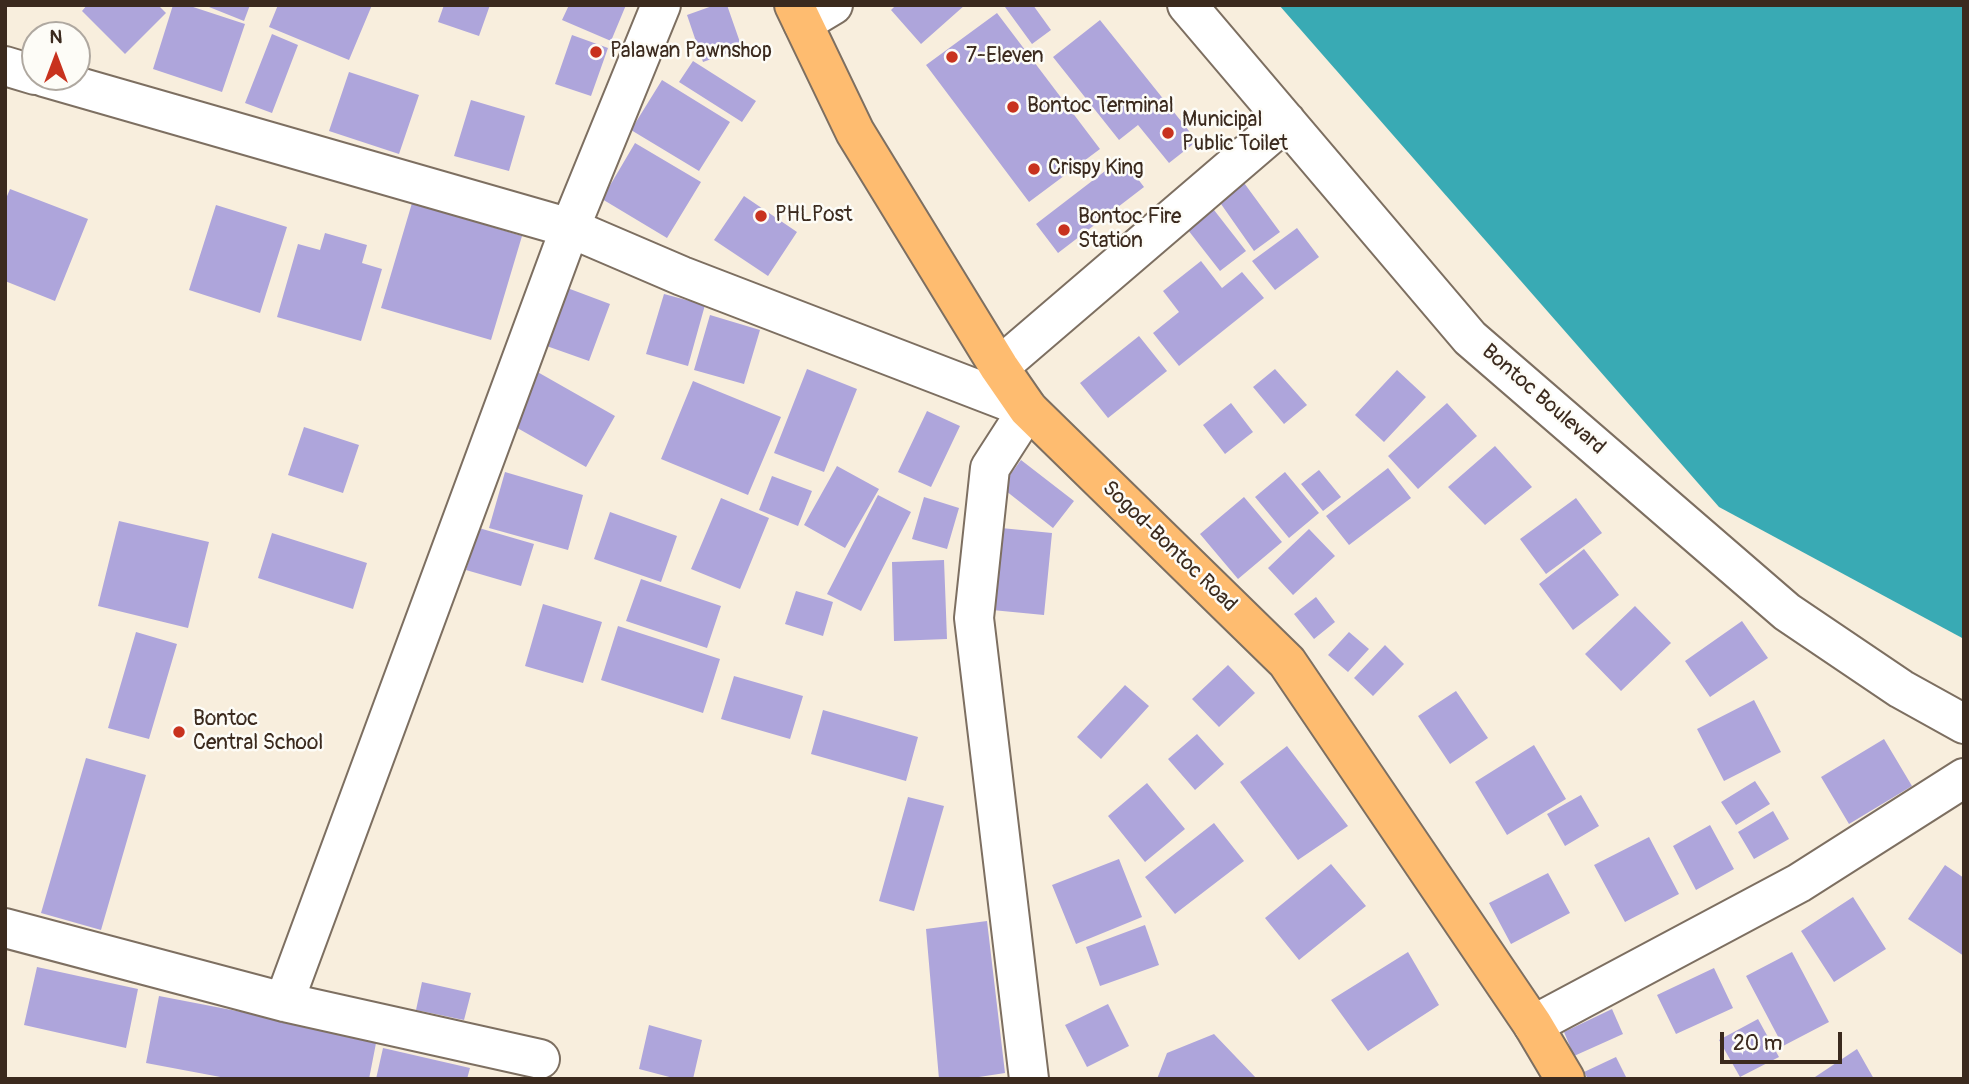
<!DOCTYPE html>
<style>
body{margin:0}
#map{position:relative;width:1969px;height:1084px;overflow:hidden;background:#f8eedd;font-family:Pangolin,sans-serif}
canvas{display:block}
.frame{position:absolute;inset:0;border:7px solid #3b2a1e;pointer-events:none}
.north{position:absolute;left:21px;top:21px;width:70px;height:70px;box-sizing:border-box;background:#fdfcf7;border:2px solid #afa8a0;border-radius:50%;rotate:0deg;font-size:19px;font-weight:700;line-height:28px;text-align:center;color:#3b2a1e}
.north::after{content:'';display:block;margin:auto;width:24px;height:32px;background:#c8321e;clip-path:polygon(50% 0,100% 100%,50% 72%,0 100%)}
.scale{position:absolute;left:1720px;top:1032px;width:122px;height:32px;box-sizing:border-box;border:4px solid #3b2a1e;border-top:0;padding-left:9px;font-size:21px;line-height:24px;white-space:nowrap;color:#3b2a1e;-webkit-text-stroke:5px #fdfcf7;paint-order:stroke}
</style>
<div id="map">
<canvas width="1969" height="1084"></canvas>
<div class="frame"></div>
<div class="north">N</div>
<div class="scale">20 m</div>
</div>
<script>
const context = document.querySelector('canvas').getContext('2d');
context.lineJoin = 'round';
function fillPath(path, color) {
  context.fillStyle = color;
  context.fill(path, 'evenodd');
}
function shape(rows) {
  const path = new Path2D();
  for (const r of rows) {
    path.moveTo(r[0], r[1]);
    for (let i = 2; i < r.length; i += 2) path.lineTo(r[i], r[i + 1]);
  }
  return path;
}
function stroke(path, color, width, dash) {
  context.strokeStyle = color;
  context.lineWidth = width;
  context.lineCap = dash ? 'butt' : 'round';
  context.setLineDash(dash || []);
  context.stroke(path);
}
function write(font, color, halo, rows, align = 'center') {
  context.font = font + ' Pangolin,sans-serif';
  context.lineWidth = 5;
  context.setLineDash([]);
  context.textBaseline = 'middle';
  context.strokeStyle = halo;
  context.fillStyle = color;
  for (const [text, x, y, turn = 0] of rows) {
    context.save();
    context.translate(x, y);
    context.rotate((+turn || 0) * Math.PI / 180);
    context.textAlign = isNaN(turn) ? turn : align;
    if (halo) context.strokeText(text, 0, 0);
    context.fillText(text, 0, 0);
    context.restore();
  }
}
fillPath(shape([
 [1279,5,1964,5,1964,639,1719,507]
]), '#39aab4');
fillPath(shape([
 [87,5,158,5,166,13,125,54,82,11],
 [173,5,187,5,245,24,222,92,153,69],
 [204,5,250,5,244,21],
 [278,5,372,5,349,60,269,27],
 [444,5,490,5,479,36,438,22],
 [569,5,626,5,611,41,562,20],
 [715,5,727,5,742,48,703,62,687,15],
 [896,5,965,5,921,44,891,10],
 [1008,5,1033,5,1051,30,1032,44,1005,7],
 [997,13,1100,149,1029,202,926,65],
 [1100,20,1197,141,1169,163,1138,125,1119,140,1053,57],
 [272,34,298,45,272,113,245,103],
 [572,35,608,48,591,96,555,84],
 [693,61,756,101,742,122,679,82],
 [349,72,419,95,399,154,329,131],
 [662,80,730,122,699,171,631,130],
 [471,100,525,116,509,171,454,156],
 [635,143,701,182,667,238,602,199],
 [1122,158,1144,187,1058,253,1036,224],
 [1239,176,1280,232,1254,251,1214,194],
 [10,189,88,219,55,301,5,281,5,201],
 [744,196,797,232,768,276,714,240],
 [1207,201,1246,251,1220,271,1181,221],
 [412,203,522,236,491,340,381,308],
 [216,205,287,227,260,313,189,290],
 [1297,228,1319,257,1275,290,1252,261],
 [325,233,367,245,362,263,382,269,361,341,277,317,298,244,320,250],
 [1201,261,1222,288,1242,272,1264,298,1179,366,1153,333,1179,312,1163,291],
 [562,286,610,304,589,361,541,344],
 [664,294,705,305,688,366,646,354],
 [710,315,760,330,744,384,694,370],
 [1139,336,1167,371,1108,418,1080,383],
 [807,369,857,389,824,472,774,453],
 [1275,369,1307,405,1284,424,1253,387],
 [534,370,615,416,586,467,505,421],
 [1397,370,1426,397,1384,442,1355,415],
 [693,381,781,417,748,495,661,459],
 [1231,403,1253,432,1225,454,1203,425],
 [1447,403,1477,436,1418,489,1388,456],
 [927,411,960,426,931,487,898,472],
 [304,427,359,445,343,493,288,475],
 [1495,446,1532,487,1485,525,1448,487],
 [1021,460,1074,501,1053,528,1001,487],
 [837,466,879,489,845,548,804,525],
 [1388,468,1411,498,1349,545,1326,516],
 [1319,470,1341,497,1323,511,1301,484],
 [505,472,583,495,568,550,489,528],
 [1285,472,1319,513,1289,538,1255,497],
 [772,476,812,491,798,526,759,510],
 [878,495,911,512,861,611,827,594],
 [924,497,959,508,947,549,912,539],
 [1244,497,1282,542,1238,579,1200,534],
 [721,498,769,518,740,589,691,569],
 [1576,498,1602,533,1546,574,1520,539],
 [610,512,677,536,661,582,594,559],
 [119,521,209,542,188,628,98,606],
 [479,528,534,544,521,586,466,570],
 [1001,528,1052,533,1044,615,992,610],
 [1309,529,1335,556,1293,595,1268,568],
 [272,533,367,563,353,609,258,578],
 [1584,549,1619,595,1573,630,1539,584],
 [944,560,947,639,894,641,892,562],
 [641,579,721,606,707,648,626,621],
 [796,591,833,602,823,636,785,624],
 [1316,597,1335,622,1314,639,1294,614],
 [543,604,602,622,583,683,525,666],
 [1635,606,1671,643,1621,691,1585,654],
 [1742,621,1768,658,1710,697,1685,661],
 [618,626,720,659,703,713,601,680],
 [136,632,177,644,149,739,108,728],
 [1349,632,1369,649,1348,672,1328,655],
 [1385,645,1404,664,1373,696,1354,678],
 [1228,665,1255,693,1219,727,1192,699],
 [734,676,803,696,790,739,721,719],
 [1125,685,1149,706,1101,759,1077,737],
 [1456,691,1488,738,1450,764,1418,716],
 [1754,700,1781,752,1724,781,1697,729],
 [823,710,918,737,906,781,811,754],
 [1197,734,1224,764,1195,790,1168,759],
 [1884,739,1912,786,1849,824,1821,777],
 [1534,745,1566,799,1507,835,1475,782],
 [1287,746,1348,826,1298,860,1240,782],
 [86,758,146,775,101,930,41,913],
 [1755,781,1770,804,1736,825,1721,802],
 [1147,783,1185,829,1145,862,1108,816],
 [1581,795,1599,826,1565,846,1547,814],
 [908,797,944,806,914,911,879,901],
 [1773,811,1789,839,1754,859,1738,832],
 [1214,823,1244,861,1175,914,1145,877],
 [1710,825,1734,869,1696,890,1673,846],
 [1649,837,1679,894,1625,922,1594,865],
 [1119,859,1142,917,1076,944,1052,885],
 [1331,864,1366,906,1299,960,1265,918],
 [1945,865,1964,878,1964,956,1908,919],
 [1548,873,1570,913,1511,944,1489,903],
 [1853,897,1886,949,1834,982,1801,931],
 [987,921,1005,1073,966,1079,939,1079,926,929],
 [1145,925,1159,965,1100,986,1086,947],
 [1408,952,1439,1005,1368,1051,1331,1000],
 [1792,952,1829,1022,1783,1046,1746,976],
 [37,967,138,989,126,1048,24,1025],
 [1714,968,1733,1008,1676,1034,1657,995],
 [422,982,471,993,464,1020,416,1010],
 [159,996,377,1038,369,1079,231,1079,146,1063],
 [1108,1004,1129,1046,1087,1067,1065,1025],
 [1612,1009,1623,1034,1574,1056,1564,1032],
 [1758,1019,1779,1057,1740,1077,1719,1040],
 [649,1025,702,1040,693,1079,677,1079,639,1069],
 [1214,1034,1257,1079,1157,1079,1167,1053],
 [383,1048,470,1068,467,1079,376,1079],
 [1857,1049,1874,1079,1812,1079],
 [1616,1057,1627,1079,1588,1079,1584,1072]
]), '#aea5db');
const minor = shape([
 [1187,5,1470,338,1787,612,1901,689,1964,724],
 [803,23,833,5],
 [5,66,35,75],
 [44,77,570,228,682,276,1028,409,990,468,974,618,1029,1079],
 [999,367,1286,121],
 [5,928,284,1002,540,1059],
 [284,1002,570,228,661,5],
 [1533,1025,1799,883,1964,778]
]);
const major = shape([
 [794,5,855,132,999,367,1028,409,1287,662,1533,1025,1565,1079]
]);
stroke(minor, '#7d6f61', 42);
stroke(major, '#7d6f61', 42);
stroke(minor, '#fff', 38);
stroke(major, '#febc70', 38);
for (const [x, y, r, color] of [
 [596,52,7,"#c8321e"],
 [952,57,7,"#c8321e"],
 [1013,107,7,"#c8321e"],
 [1168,133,7,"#c8321e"],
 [1034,169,7,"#c8321e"],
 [761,216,7,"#c8321e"],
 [1064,230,7,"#c8321e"],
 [179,732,7,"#c8321e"]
]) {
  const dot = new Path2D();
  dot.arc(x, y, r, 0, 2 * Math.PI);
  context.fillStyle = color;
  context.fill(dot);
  stroke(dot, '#fdfcf7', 2.5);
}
write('21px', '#3b2a1e', '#fdfcf7', [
 ["Palawan Pawnshop",610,52],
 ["7-Eleven",966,57],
 ["Bontoc Terminal",1027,107],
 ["Municipal",1182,121],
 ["Public Toilet",1182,145],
 ["Crispy King",1048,169],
 ["PHLPost",775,216],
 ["Bontoc Fire",1078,218],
 ["Station",1078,242],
 ["Bontoc",193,720],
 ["Central School",193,744]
], 'left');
write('21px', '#3b2a1e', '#fdfcf7', [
 ["Bontoc Boulevard",1543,400,41],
 ["Sogod-Bontoc Road",1169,547,44]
]);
</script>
